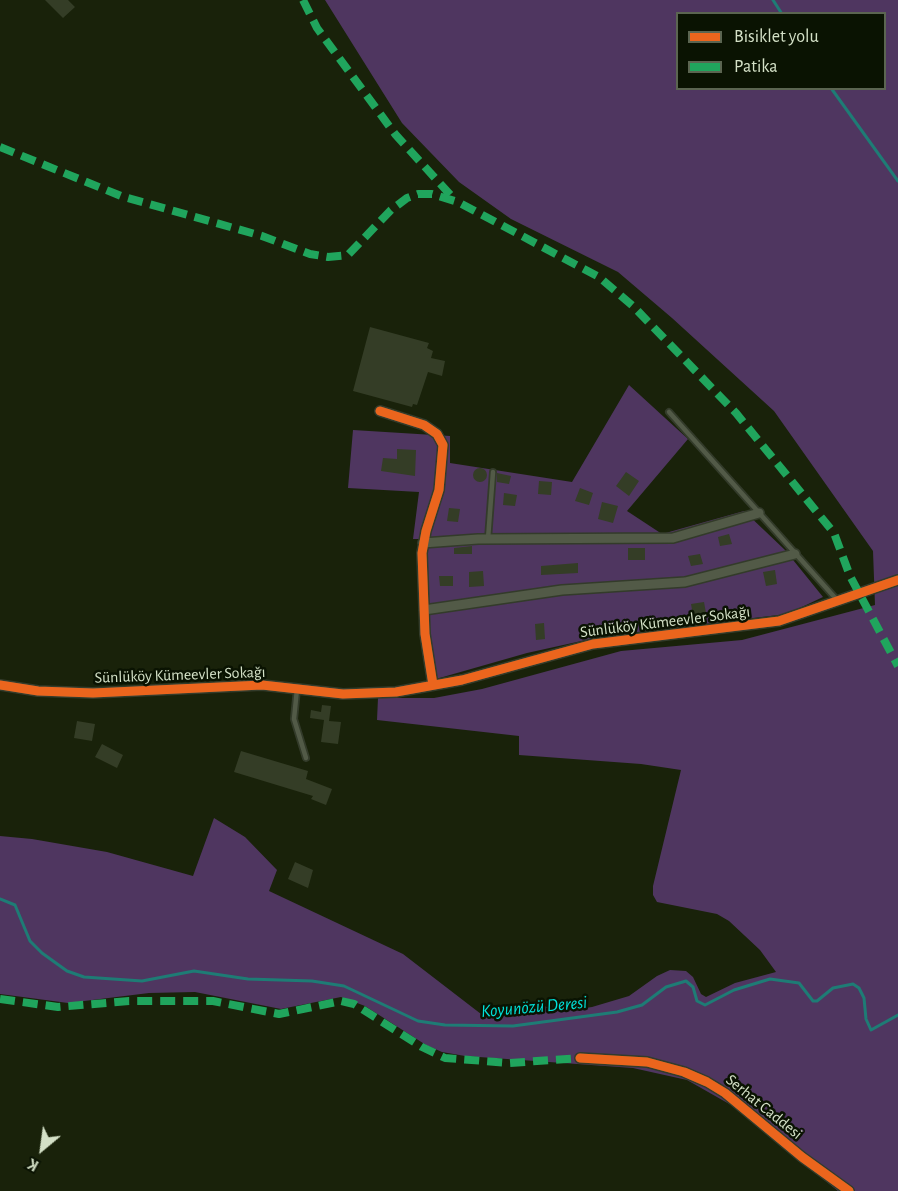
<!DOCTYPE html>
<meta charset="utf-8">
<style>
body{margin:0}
#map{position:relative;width:898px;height:1191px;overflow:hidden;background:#19220a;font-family:"Alegreya Sans",sans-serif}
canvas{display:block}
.legend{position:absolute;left:676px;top:12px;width:210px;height:78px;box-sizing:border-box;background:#0a1302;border:2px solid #5b6551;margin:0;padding:8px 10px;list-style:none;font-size:18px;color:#d4e1c7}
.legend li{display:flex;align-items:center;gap:12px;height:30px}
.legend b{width:30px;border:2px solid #5b6551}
.north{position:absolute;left:12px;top:1119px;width:60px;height:60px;-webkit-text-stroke:4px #0a1302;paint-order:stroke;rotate:209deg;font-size:16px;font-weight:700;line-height:24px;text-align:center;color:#d4e1c7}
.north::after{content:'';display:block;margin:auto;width:21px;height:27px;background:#d4e1c7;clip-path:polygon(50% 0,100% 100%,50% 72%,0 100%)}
</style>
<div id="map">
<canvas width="898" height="1191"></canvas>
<ul class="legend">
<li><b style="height:8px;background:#eb651d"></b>Bisiklet yolu</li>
<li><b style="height:8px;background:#20a55d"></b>Patika</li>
</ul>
<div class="north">K</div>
</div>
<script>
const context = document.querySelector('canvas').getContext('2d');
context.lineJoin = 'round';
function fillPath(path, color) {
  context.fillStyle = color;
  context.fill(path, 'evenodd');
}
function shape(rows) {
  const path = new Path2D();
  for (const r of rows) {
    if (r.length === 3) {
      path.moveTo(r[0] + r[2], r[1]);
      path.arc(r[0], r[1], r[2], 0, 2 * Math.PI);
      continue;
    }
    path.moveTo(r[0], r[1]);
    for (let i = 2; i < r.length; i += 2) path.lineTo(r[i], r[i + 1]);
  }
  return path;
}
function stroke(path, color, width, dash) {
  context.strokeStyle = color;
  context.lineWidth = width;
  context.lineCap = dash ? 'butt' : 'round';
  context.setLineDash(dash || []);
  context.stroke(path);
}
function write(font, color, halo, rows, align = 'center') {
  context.font = font + ' "Alegreya Sans",sans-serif';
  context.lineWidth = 5;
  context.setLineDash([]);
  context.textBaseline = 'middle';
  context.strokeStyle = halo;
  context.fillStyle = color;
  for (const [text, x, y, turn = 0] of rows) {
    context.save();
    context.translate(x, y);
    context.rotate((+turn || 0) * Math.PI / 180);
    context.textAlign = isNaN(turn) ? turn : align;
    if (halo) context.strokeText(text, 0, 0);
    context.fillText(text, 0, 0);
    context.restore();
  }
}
fillPath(shape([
 [325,0,898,0,898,1191,838,1191,731,1105,687,1080,633,1068,465,1056,442,1052,426,1045,365,1006,341,997,281,1009,195,992,149,993,68,1003,0,994,0,836,32,839,107,852,193,876,214,818,245,837,277,870,269,891,403,954,481,1014,520,1013,544,1006,565,1011,592,1007,629,996,657,976,670,970,686,971,693,977,701,994,706,997,735,983,776,972,760,950,729,921,717,914,657,902,653,895,653,886,681,770,641,764,519,755,519,736,377,720,378,698,434,698,482,689,621,651,742,640,875,605,873,551,774,411,672,318,618,272,511,219,459,182,402,123],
 [678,14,884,14,884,88,678,88],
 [629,385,688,439,627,511,662,534,744,511,785,550,823,597,787,614,604,636,527,653,436,679,428,616,426,539,413,539,419,492,348,488,353,430,450,436,450,463,572,482]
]), '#4f3660');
stroke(shape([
 [773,0,782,14],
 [831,88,898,181],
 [0,899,15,905,30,941,42,953,67,971,84,977,142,981,194,971,248,979,312,981,344,986,418,1021,445,1025,513,1026,617,1012,642,1005,666,987,686,981,693,987,697,1001,705,1005,734,990,770,979,799,983,813,1001,817,1001,833,988,853,984,859,988,864,998,866,1019,871,1030,898,1015]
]), '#1e7c75', 3);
fillPath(shape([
 [45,0,68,0,75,7,63,18],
 [370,327,429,343,427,348,433,351,431,358,445,361,442,376,428,372,417,405,413,404,412,407,353,391],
 [397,449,416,450,415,476,381,471,383,458,397,459],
 [480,475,7],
 [626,472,639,481,629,496,616,486],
 [497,473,511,476,509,484,497,482],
 [539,481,552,482,551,495,538,494],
 [580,488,593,493,589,505,575,501],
 [504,493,517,495,515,506,503,505],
 [602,502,618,506,613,523,598,519],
 [449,508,460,509,458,522,447,521],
 [729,534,732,544,720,546,718,537],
 [472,546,472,554,454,554,454,548],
 [628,548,645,548,645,560,628,560],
 [700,554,703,564,691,566,688,556],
 [578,563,578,573,541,575,541,566],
 [775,570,777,584,766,586,763,572],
 [483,571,484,586,469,587,469,572],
 [439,576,453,576,453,586,440,586],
 [704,602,706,613,693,615,691,604],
 [544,623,545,639,536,640,535,624],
 [322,705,331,706,329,721,341,722,338,744,321,742,324,720,310,718,311,710,321,712],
 [77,721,95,724,92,741,74,738],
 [102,744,123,755,117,768,95,757],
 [241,751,308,771,306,779,332,789,326,805,311,799,313,796,234,772],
 [295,862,313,870,308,888,288,879]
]), '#343d26');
const service = shape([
 [669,412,837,600],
 [488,539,493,472],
 [297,689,294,719,306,758]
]);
const minor = shape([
 [380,411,424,425,437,434,443,445,439,490,426,531,422,553,425,634,433,685],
 [423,543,478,539,673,538,759,513],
 [424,610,562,590,685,582,795,554],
 [0,685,38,691,93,693,262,685,343,694,396,692,462,680,593,644,779,621,898,580],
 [580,1058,647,1062,684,1072,707,1082,725,1093,802,1157,849,1191]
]);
stroke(service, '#333b2a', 8);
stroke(minor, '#333b2a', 12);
stroke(service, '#525a47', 4.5);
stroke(minor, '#525a47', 9);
stroke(shape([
 [303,0,317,28,395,134,455,200],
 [0,147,121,196,262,236,310,254,328,257,348,255,391,210,407,198,418,194,432,194,458,202,599,277,633,306,736,413,834,533,850,576,898,666],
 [0,999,58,1007,129,1001,213,1001,279,1014,341,1001,354,1004,422,1047,445,1058,510,1063,580,1058]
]), '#20a55d', 8, [15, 8]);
stroke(shape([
 [380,411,424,425,437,434,443,445,439,490,426,531,422,553,425,634,433,685],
 [0,685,38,691,93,693,262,685,343,694,396,692,462,680,593,644,779,621,898,580],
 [580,1058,647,1062,684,1072,707,1082,725,1093,802,1157,849,1191]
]), '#eb651d', 9);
write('16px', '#d4e1c7', '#0a1302', [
 ["Sünlüköy Kümeevler Sokağı",665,622,-7],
 ["Sünlüköy Kümeevler Sokağı",180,675,-2],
 ["Serhat Caddesi",764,1107,39]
]);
write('italic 18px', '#00e1d9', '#0a1302', [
 ["Koyunözü Deresi",534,1007,-5]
]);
</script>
